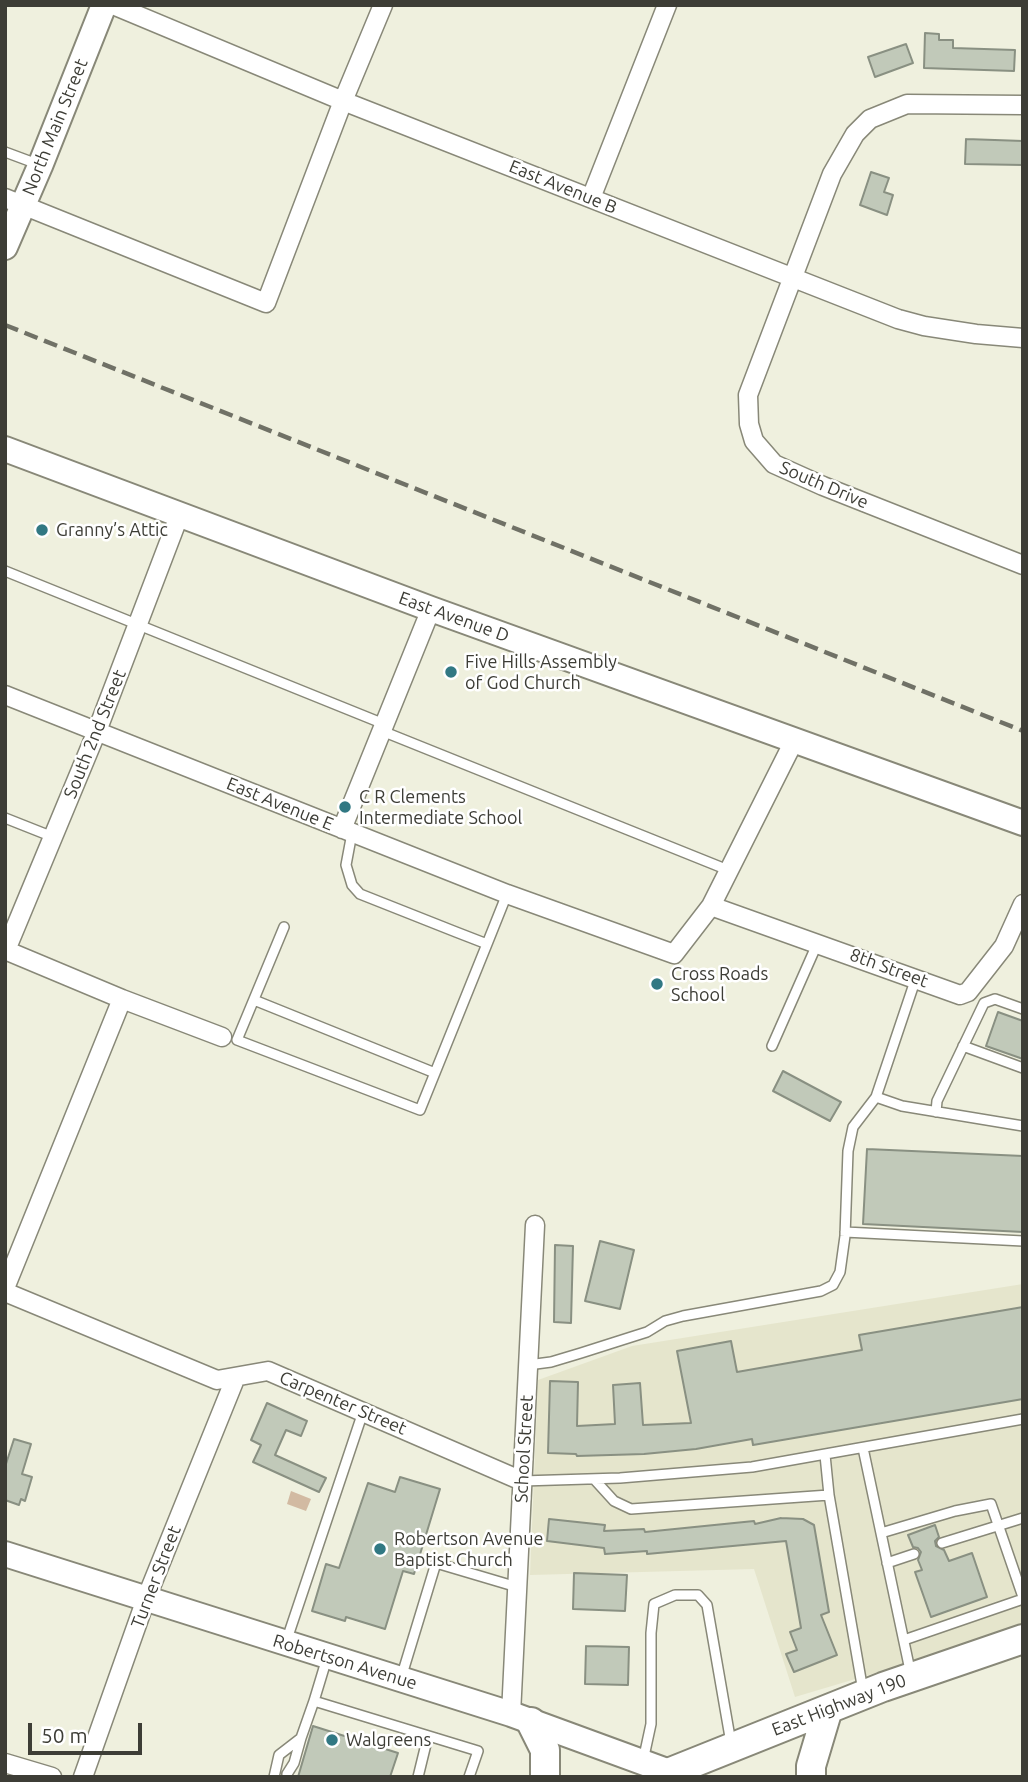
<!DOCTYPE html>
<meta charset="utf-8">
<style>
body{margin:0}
#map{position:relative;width:1028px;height:1782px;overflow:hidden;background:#eff0de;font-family:Ubuntu,sans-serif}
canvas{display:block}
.frame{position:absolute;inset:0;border:7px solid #3d3d36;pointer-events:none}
.scale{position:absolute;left:28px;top:1723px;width:114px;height:32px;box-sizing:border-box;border:4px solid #3d3d36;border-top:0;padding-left:9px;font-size:21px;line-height:24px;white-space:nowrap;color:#3d3d36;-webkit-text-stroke:5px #fff;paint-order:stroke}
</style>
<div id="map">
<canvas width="1028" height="1782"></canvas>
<div class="frame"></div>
<div class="scale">50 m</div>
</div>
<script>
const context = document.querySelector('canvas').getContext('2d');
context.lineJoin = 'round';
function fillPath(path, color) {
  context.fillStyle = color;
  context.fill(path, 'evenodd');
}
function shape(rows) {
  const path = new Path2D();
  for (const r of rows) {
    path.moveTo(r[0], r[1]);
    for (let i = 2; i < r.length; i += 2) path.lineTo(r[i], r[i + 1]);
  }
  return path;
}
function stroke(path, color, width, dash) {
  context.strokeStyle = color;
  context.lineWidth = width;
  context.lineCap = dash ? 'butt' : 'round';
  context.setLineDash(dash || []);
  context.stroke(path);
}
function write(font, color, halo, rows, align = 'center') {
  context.font = font + ' Ubuntu,sans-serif';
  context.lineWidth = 5;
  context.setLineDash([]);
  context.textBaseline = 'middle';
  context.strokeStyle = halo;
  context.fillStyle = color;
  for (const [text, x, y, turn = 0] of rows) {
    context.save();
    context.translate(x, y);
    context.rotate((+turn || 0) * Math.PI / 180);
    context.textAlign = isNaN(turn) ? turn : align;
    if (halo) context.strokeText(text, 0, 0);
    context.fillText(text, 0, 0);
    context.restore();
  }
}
fillPath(shape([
 [1023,1284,1023,1629,795,1697,754,1569,530,1575,538,1380,632,1346]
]), '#e5e5cc');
fillPath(shape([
 [291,1491,311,1499,306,1511,287,1504]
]), '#d2baa2');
const building = shape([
 [925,33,939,34,939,40,953,40,953,48,1015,50,1014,71,924,68,925,33],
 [906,44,913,63,875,77,868,57,906,44],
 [966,139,1023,141,1023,165,965,164,966,139],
 [871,172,889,178,884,192,893,195,887,215,860,205,871,172],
 [998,1012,1023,1021,1023,1059,986,1046,998,1012],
 [783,1071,841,1102,830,1121,773,1091,783,1071],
 [867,1149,1023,1156,1023,1232,863,1224,867,1149],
 [600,1241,634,1250,620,1309,585,1301,600,1241],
 [555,1245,573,1246,571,1323,554,1322,555,1245],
 [1023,1307,1023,1399,753,1445,752,1439,696,1449,644,1454,577,1456,576,1454,548,1453,550,1381,578,1382,577,1426,615,1424,613,1385,640,1383,643,1425,691,1423,677,1351,731,1341,737,1372,862,1350,859,1335,1023,1307],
 [267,1403,307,1421,301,1436,286,1430,275,1455,326,1478,319,1492,253,1462,261,1445,251,1440,267,1403],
 [14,1439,31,1444,22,1474,32,1477,25,1501,21,1499,19,1505,5,1500,5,1467,14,1439],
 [400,1477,440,1489,414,1574,403,1571,385,1629,346,1617,345,1621,312,1611,326,1564,339,1568,368,1483,395,1492,400,1477],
 [781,1518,803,1519,814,1525,829,1612,821,1615,837,1655,794,1672,786,1654,797,1650,790,1632,801,1628,786,1541,647,1554,647,1551,605,1554,604,1548,547,1541,549,1519,605,1525,604,1531,644,1529,645,1532,754,1521,755,1524,781,1518],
 [935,1525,939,1537,935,1541,936,1546,944,1550,949,1561,972,1553,987,1597,931,1617,915,1572,922,1570,918,1560,921,1552,918,1548,913,1547,908,1535,935,1525],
 [574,1573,627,1575,625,1611,573,1609,574,1573],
 [586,1646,629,1647,628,1685,585,1684,586,1646],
 [313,1726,398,1753,390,1777,298,1777,313,1726]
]);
fillPath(building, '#c1c9b9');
stroke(building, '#899082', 2);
const lane = shape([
 [5,152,40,165],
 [5,571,384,724],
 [382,731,728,870],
 [5,818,53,837],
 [352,833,346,865,352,885,360,894,456,932,487,944,507,894],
 [284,927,237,1040,420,1110,487,944],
 [254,1000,435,1073],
 [772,1046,818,942],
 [963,1046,1023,1068],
 [876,1097,902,1106,1023,1126],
 [936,1112,937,1101,984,1003,995,999,1023,1009],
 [845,1232,1023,1241],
 [528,1365,551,1362,581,1353,647,1332,665,1321,683,1316,821,1291,833,1285,840,1272,845,1236,848,1151,853,1127,876,1097,916,978],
 [863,1448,911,1675],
 [825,1455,829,1495],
 [594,1479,614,1501,631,1509,829,1495,863,1691],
 [522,1481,620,1478,752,1467,1023,1419],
 [881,1533,955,1511,991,1504,1023,1597],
 [942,1543,1023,1518],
 [887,1563,914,1554],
 [904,1640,1023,1599],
 [286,1642,363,1412],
 [327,1658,314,1701,478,1751,469,1777],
 [401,1678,436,1563,517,1587],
 [643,1761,651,1724,651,1633,654,1604,675,1595,698,1595,707,1605,731,1743],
 [287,1774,294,1763,301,1738],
 [274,1777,279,1755,301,1738,314,1701],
 [418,1777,428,1736]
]);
const street = shape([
 [113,5,343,101,898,319,924,326,976,334,1023,338],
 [1023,105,907,104,870,119,855,134,832,174,748,395,749,424,754,441,774,464,823,486,1023,565],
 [5,198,266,303,343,101,383,5],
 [591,198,667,5],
 [5,695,507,894,674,954,711,906,795,739],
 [342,829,431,609],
 [711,906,960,995,968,992,1004,946,1023,904],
 [5,950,122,999,222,1037],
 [6,950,97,731,179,516],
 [5,1288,122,999],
 [5,1292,217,1380,268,1371,522,1481],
 [511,1714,535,1225],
 [5,1763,52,1777],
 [83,1777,146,1599,235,1379]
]);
const secondary = shape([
 [5,247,40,166,104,5],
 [5,449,431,609,1023,823],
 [5,1554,511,1714,683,1777]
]);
const primary = shape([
 [531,1722,545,1750,545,1777],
 [658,1777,883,1687,1023,1639],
 [811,1777,811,1766,828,1709]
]);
stroke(lane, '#888878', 12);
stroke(street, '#888878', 21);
stroke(secondary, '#888878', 28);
stroke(primary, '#888878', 32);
stroke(lane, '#fff', 9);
stroke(street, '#fff', 18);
stroke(secondary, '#fff', 24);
stroke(primary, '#fff', 28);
stroke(shape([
 [5,325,1023,731]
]), '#707166', 4.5, [14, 7]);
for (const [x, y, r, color] of [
 [42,530,7,"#317883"],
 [451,672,7,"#317883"],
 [345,807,7,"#317883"],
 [657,984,7,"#317883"],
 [380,1549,7,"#317883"],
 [332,1740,7,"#317883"]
]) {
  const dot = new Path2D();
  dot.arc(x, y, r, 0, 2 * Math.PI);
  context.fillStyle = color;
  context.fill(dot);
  stroke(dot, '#fff', 2.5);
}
write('18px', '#3d3d36', '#fff', [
 ["North Main Street",55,127,-68],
 ["East Avenue B",563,187,22],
 ["South Drive",824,485,23],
 ["East Avenue D",454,617,20],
 ["South 2nd Street",95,734,-68],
 ["East Avenue E",280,804,22],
 ["8th Street",889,968,20],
 ["Carpenter Street",343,1403,23],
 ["School Street",524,1449,-87],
 ["Turner Street",156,1577,-69],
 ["Robertson Avenue",345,1662,17],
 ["East Highway 190",839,1705,-21]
]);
write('18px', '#3d3d36', '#fff', [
 ["Granny’s Attic",56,530],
 ["Five Hills Assembly",465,662],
 ["of God Church",465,683],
 ["C R Clements",359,797],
 ["Intermediate School",359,818],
 ["Cross Roads",671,974],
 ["School",671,995],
 ["Robertson Avenue",394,1539],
 ["Baptist Church",394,1560],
 ["Walgreens",346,1740]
], 'left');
</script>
